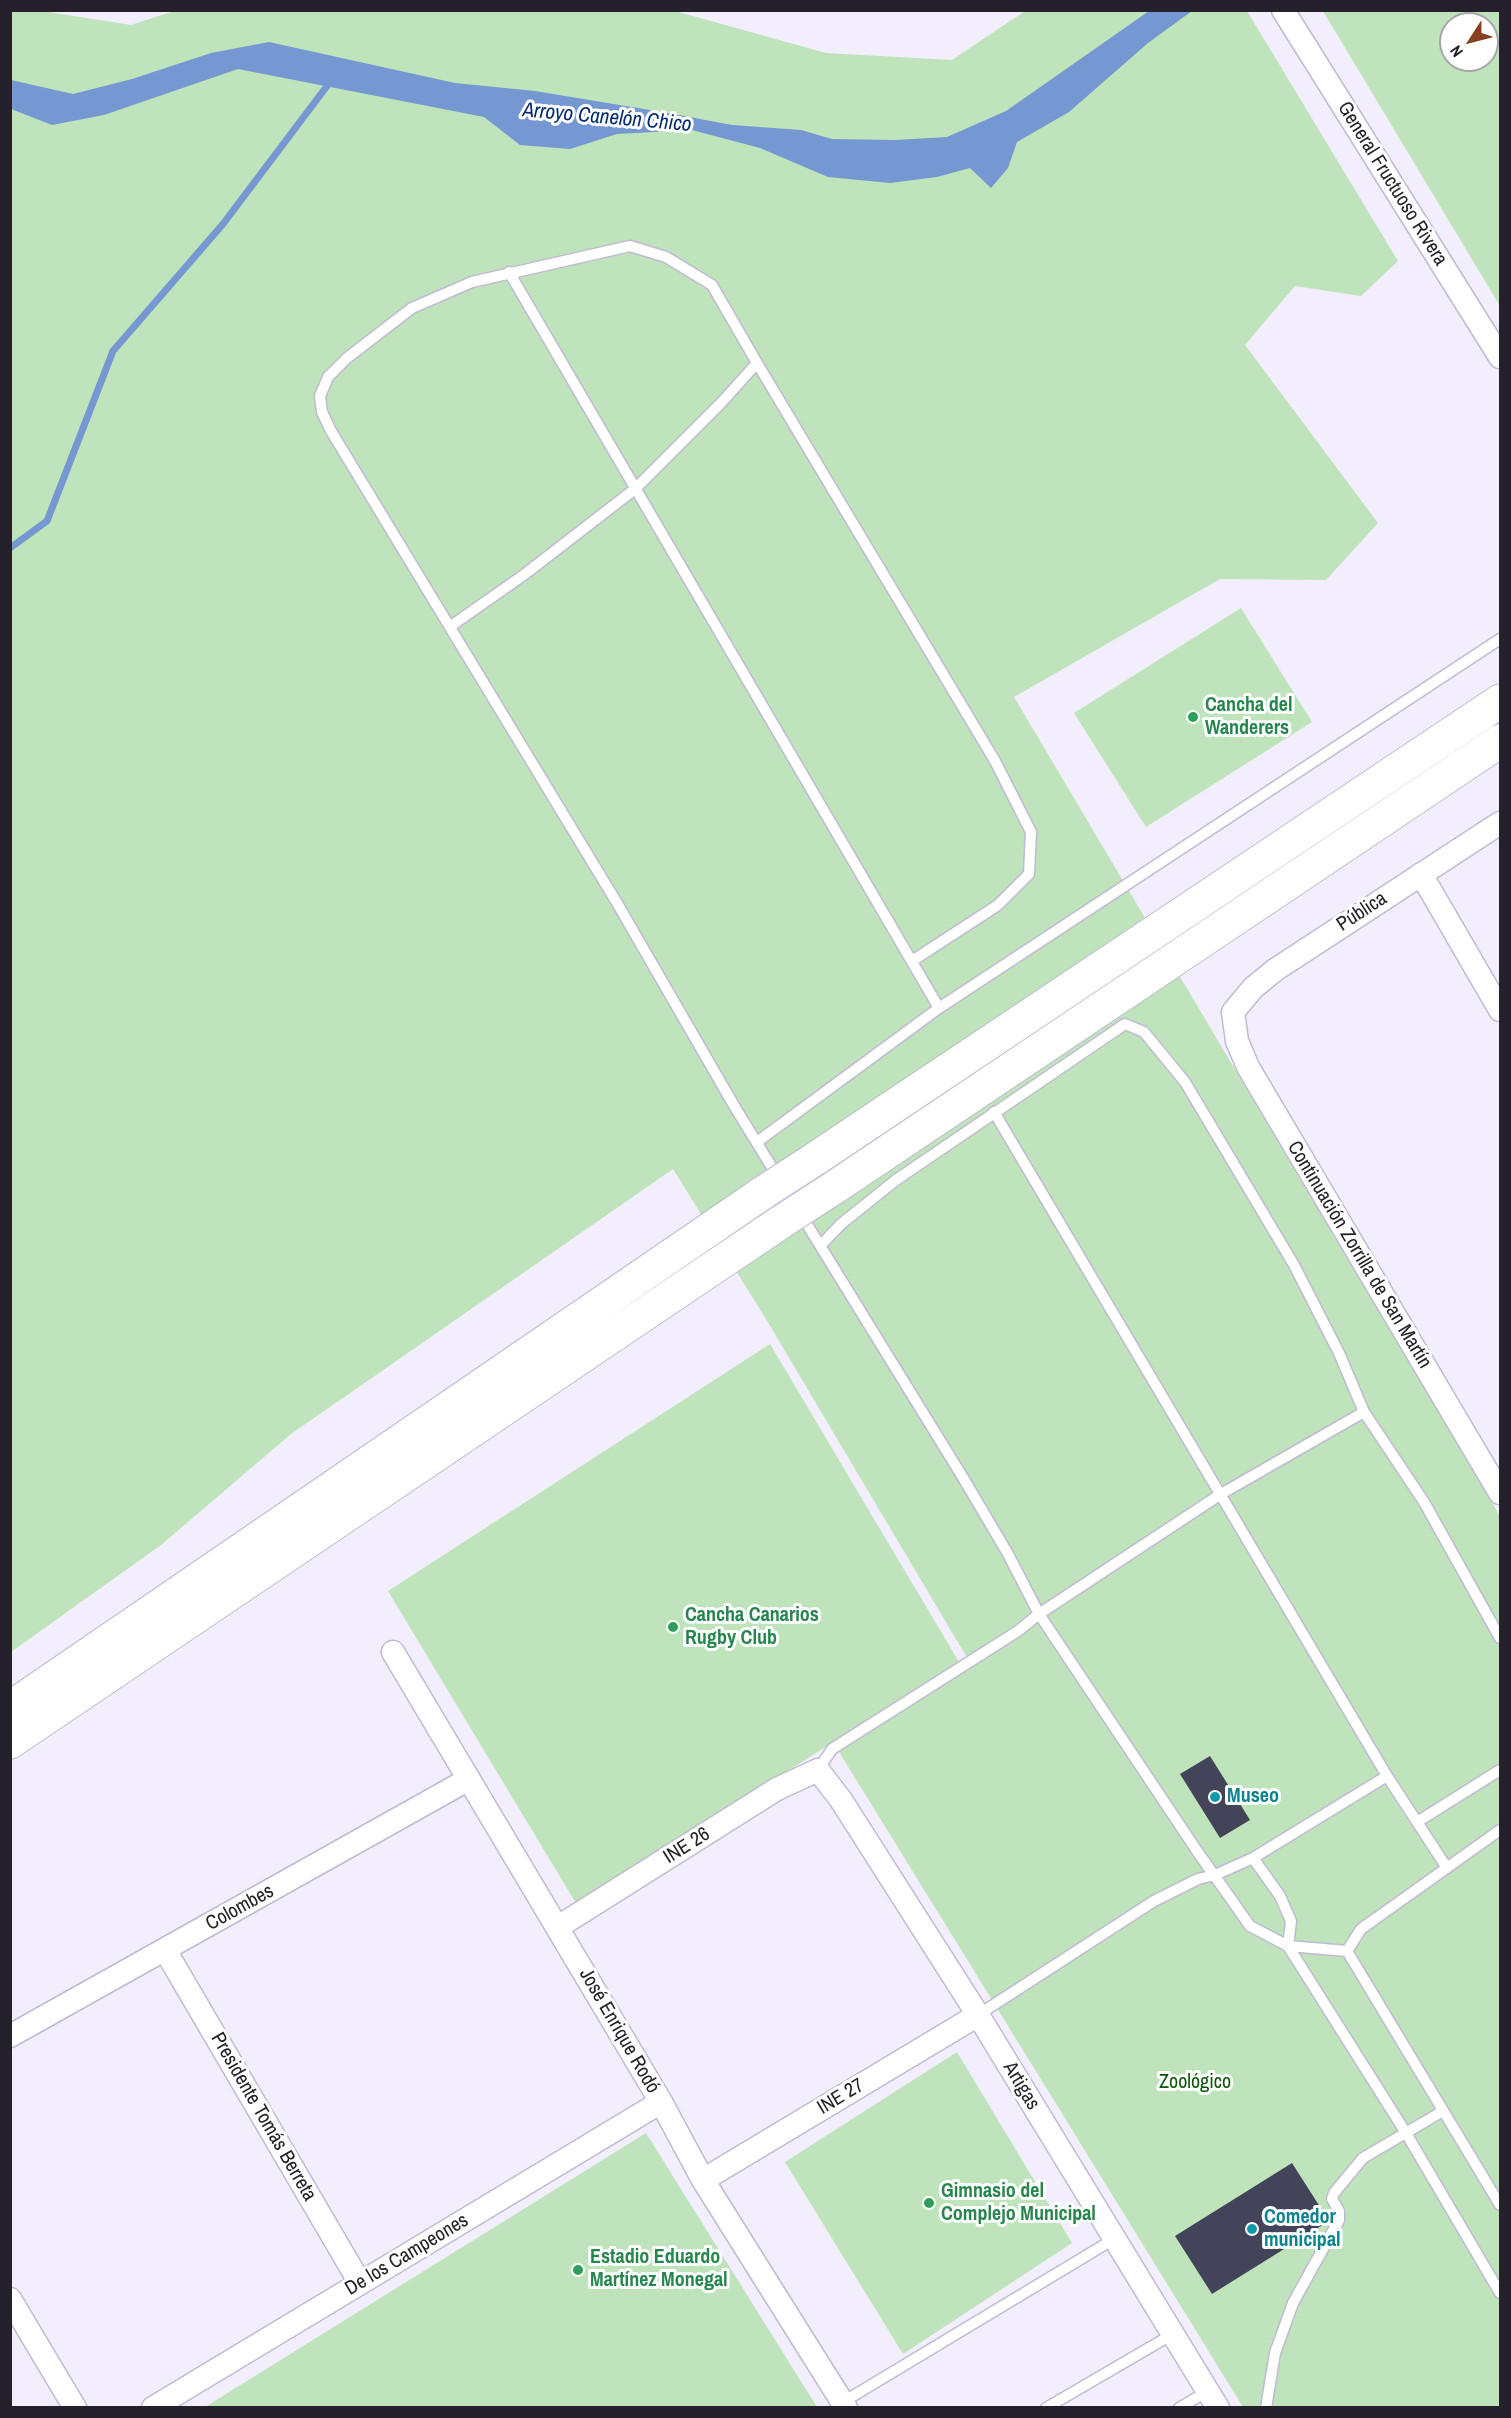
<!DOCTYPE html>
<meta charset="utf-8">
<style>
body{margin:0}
#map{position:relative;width:1511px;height:2418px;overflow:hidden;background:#f2eefe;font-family:"Archivo Narrow",sans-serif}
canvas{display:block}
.frame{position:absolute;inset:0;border:12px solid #24212b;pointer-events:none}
.north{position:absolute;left:1439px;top:12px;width:60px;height:60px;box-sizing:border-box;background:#fff;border:2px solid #a7a6aa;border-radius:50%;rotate:234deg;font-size:16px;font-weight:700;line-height:24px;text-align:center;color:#24212b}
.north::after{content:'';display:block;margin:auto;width:21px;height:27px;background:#884021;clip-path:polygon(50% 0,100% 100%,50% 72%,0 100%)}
</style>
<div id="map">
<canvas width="1511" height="2418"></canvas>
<div class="frame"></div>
<div class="north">N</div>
</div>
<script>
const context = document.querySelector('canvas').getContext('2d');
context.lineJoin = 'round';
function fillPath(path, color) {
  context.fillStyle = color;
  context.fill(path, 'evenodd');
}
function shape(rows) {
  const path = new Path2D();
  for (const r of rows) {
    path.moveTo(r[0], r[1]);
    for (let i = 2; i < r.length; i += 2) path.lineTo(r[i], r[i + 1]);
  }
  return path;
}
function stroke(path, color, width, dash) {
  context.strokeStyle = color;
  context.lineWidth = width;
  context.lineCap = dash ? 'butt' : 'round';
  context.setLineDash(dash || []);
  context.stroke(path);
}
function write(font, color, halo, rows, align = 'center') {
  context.font = font + ' "Archivo Narrow",sans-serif';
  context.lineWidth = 6;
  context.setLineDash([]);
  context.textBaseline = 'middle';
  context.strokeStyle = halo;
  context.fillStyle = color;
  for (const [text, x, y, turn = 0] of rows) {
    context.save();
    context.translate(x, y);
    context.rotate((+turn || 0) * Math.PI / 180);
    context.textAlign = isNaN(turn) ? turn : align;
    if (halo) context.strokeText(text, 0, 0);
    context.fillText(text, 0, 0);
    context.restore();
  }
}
fillPath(shape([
 [177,10,675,11,826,53,952,60,1025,11,1247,11,1398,261,1361,296,1295,286,1245,345,1378,523,1326,580,1220,579,1014,697,1500,1516,1500,2407,1243,2407,836,1747,969,1661,766,1319,673,1169,291,1434,161,1545,11,1652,11,11,42,11,131,25],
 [1323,11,1500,11,1500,306],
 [1451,24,1487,24,1487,60,1451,60],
 [1241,608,1312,722,1146,827,1074,713],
 [770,1344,959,1662,577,1905,388,1591],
 [957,2052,1072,2243,903,2354,785,2162],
 [646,2133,817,2407,205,2407]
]), '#bfe3bb');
fillPath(shape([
 [1149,11,1192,11,1148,43,1069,112,1017,142,1008,168,991,188,970,168,937,177,890,183,828,177,760,148,692,130,617,134,570,149,520,145,484,117,238,69,104,115,52,125,11,109,11,80,73,94,132,79,211,53,269,42,455,83,535,91,668,113,732,125,801,130,832,139,895,140,947,137,1006,111]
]), '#7698d2');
stroke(shape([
 [10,548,47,521,113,351,223,224,327,86]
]), '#7698d2', 7);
fillPath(shape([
 [1210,1756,1250,1820,1220,1838,1180,1774],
 [1292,2163,1329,2221,1212,2294,1175,2236]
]), '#43445a');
const lane = shape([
 [509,272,939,1008],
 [451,626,525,574,635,489,722,402,757,363],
 [912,961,998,905,1029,874,1031,832,995,761,757,363,712,285,666,257,630,246,472,282,412,308,347,358,328,377,320,396,322,412,331,431,617,903,736,1109,965,1481,1008,1554,1039,1614,1197,1851,1250,1926,1288,1946,1347,1951],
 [994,1112,1387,1776,1447,1868],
 [757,1142,939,1008,1500,639],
 [821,1245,841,1224,896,1180,1125,1024,1144,1032,1185,1082,1294,1265,1339,1353,1364,1412],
 [818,1770,832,1749,1018,1631,1039,1614,1221,1494,1364,1412,1424,1502,1500,1638],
 [1417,1822,1500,1770],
 [1253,1858,1280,1896,1291,1921,1288,1946,1406,2133,1500,2293],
 [1347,1951,1500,2205],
 [1347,1951,1361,1929,1500,1830],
 [978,2015,1154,1901,1198,1879,1215,1875,1253,1858,1387,1776],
 [843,2402,1114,2239],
 [1046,2408,1173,2334],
 [1179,2408,1208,2391],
 [1266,2408,1275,2353,1293,2303,1339,2220,1339,2211,1332,2199,1334,2193,1363,2158,1443,2111]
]);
const street = shape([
 [1283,10,1500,357],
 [1500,823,1275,970,1253,988,1233,1012,1237,1041,1248,1067,1500,1493],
 [1421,874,1500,1010],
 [393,1652,661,2102,703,2180,846,2408],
 [558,1927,777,1789,818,1770,841,1800,978,2015,1218,2408],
 [165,1950,360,2283],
 [10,2036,469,1779],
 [703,2180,978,2015],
 [10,2299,75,2408],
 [153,2408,661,2102]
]);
const highway = shape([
 [815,1159,1500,701],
 [835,1187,1500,741],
 [10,1708,764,1192],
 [10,1742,781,1222]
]);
stroke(lane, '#c1bad4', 13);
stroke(street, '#c1bad4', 25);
stroke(highway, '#c1bad4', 35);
stroke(lane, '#fff', 10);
stroke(street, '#fff', 22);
stroke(highway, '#fff', 33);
const highwayBridge = shape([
 [764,1192,815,1159],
 [781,1222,835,1187]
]);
stroke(highwayBridge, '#c1bad4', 35, []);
stroke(highwayBridge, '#fff', 33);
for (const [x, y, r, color] of [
 [1193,717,6,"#2e9e5b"],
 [673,1627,6,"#2e9e5b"],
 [1215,1797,6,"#0f9aa8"],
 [929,2203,6,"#2e9e5b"],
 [1252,2229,6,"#0f9aa8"],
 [578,2270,6,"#2e9e5b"]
]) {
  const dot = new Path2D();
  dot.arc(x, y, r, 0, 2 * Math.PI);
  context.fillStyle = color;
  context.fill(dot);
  stroke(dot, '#fff', 2);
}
write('20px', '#24212b', '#fff', [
 ["General Fructuoso Rivera",1392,184,58],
 ["Pública",1362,912,-33],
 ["Continuación Zorrilla de San Martín",1359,1255,59],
 ["INE 26",687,1846,-32],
 ["Colombes",240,1908,-29],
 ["José Enrique Rodó",619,2031,60],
 ["Artigas",1021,2086,59],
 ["INE 27",841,2097,-31],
 ["Presidente Tomás Berreta",263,2117,60],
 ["De los Campeones",407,2255,-31]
]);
write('bold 20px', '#27864d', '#fff', [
 ["Cancha del",1205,706],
 ["Wanderers",1205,729],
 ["Cancha Canarios",685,1616],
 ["Rugby Club",685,1639],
 ["Gimnasio del",941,2192],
 ["Complejo Municipal",941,2215],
 ["Estadio Eduardo",590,2258],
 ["Martínez Monegal",590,2281]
], 'left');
write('bold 20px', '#0d838f', '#fff', [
 ["Museo",1227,1797],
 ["Comedor",1264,2218],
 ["municipal",1264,2241]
], 'left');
write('20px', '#0d5507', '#fff', [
 ["Zoológico",1195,2083]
]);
write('italic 21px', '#042b6f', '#fff', [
 ["Arroyo Canelón Chico",607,118,5]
]);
</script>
